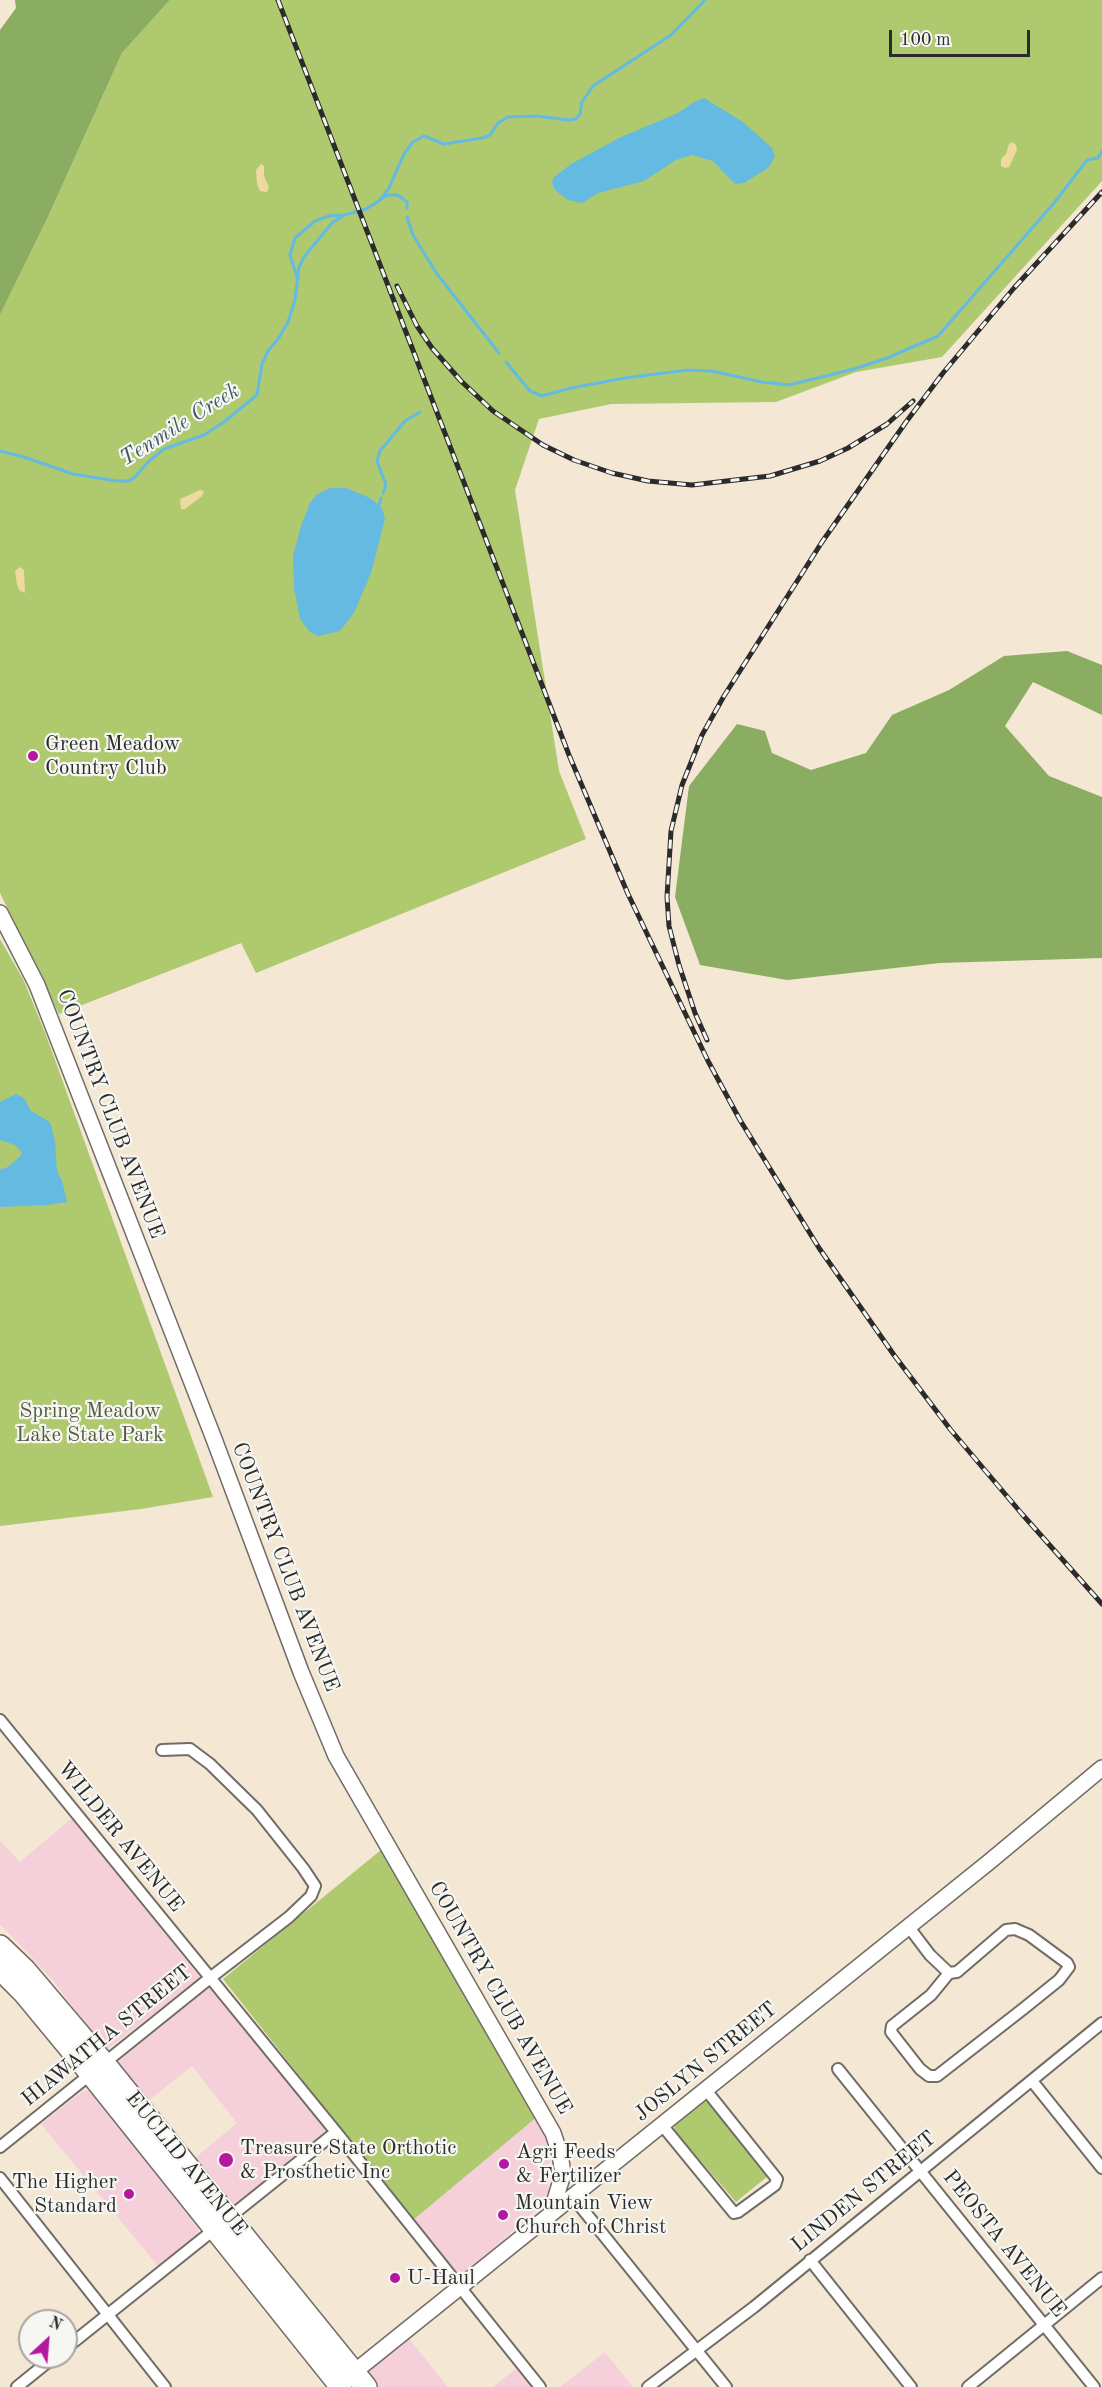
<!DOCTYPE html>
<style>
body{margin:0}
#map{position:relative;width:1102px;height:2387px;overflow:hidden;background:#f4e7d4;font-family:"Old Standard TT",serif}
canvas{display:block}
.north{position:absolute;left:18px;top:2309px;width:60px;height:60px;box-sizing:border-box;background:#f6f6f2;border:2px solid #a5a5a2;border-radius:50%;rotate:26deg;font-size:16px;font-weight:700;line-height:24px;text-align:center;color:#2b2b2b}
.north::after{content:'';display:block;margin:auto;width:21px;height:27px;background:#b5179e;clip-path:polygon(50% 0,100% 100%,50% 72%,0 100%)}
.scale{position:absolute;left:889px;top:30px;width:141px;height:27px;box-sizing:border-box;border:3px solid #2b2b2b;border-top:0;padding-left:8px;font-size:18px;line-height:21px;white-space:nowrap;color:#2b2b2b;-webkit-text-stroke:4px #f6f6f2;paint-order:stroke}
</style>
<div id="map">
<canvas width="1102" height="2387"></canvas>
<div class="north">N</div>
<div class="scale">100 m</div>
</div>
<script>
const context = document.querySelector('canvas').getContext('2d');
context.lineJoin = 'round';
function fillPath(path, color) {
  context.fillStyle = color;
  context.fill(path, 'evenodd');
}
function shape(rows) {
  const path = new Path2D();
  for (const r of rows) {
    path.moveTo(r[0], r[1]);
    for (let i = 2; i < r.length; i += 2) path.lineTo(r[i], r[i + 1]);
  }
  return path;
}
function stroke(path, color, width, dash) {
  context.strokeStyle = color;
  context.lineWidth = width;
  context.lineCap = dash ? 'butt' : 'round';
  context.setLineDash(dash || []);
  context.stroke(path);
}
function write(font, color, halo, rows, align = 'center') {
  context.font = font + ' "Old Standard TT",serif';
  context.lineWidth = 4.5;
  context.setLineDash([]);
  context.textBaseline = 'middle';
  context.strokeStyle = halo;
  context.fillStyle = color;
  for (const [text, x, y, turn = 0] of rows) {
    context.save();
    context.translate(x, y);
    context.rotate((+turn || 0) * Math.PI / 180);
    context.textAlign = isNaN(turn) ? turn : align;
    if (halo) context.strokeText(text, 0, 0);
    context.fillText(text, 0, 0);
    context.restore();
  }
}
fillPath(shape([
 [72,1818,200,1978,106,2050,50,1977,0,1924,0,1841,20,1862],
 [211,1986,326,2127,325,2134,237,2204,233,2205,194,2159,237,2123,192,2066,147,2102,117,2063],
 [89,2090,199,2227,197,2236,158,2266,41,2124,83,2091],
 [538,2116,544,2129,550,2157,548,2192,541,2205,468,2272,461,2275,454,2274,413,2220],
 [406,2335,448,2387,376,2387,372,2381,367,2374,368,2370],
 [605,2352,633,2387,560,2387],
 [516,2369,532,2387,493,2387]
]), '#f5cfd9');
fillPath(shape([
 [170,0,1102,0,1102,181,942,357,856,372,776,402,611,404,539,419,515,490,559,771,586,839,256,973,241,943,59,1014,0,893,0,315,48,217,122,53],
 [0,939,24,981,46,1035,213,1497,141,1509,0,1526],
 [381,1850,538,2116,413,2220,223,1979],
 [703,2101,709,2102,768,2176,736,2202,674,2130,675,2123]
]), '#afc96f');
fillPath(shape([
 [15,0,170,0,122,53,48,217,0,315,0,30,16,8],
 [1067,651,1102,665,1102,715,1033,682,1005,726,1049,776,1102,797,1102,958,940,963,787,980,700,965,675,897,689,786,737,724,765,731,772,753,811,770,866,753,892,715,949,690,1004,656]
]), '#8bad62');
fillPath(shape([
 [1012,142,1016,145,1017,150,1009,167,1005,168,1001,166,1001,159,1006,154,1009,144],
 [261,164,264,166,264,176,269,187,267,192,260,191,257,184,256,170],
 [200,490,204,491,202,496,185,509,181,509,180,499],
 [20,567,24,570,25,593,20,591,17,585,15,571]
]), '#eeda9e');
fillPath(shape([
 [704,98,743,122,772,148,775,157,768,168,744,183,735,184,713,161,692,155,676,160,644,181,598,193,582,203,568,200,555,190,552,183,553,178,571,164,619,138,678,113,694,102],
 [330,488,346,488,370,498,382,508,385,519,371,573,354,613,340,631,318,636,310,632,300,619,294,588,293,556,301,526,310,503,316,495],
 [16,1094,24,1098,31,1111,50,1122,55,1141,57,1172,62,1180,67,1202,47,1205,0,1207,0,1169,6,1168,20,1157,22,1152,15,1145,0,1140,0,1102]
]), '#64bae0');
stroke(shape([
 [383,198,387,195,398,195,407,202,407,208],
 [407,217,413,235,437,274,499,353],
 [297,277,290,255,295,238,315,221,329,216,341,215],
 [506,362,530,391,542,396,571,388,625,378,688,370,712,371,762,382,789,385,854,369,887,358,938,336,1054,203,1087,160,1098,158,1102,151],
 [0,451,24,457,73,474,117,481,128,481,133,479,149,461,164,449,204,435,224,422,257,395,262,364,268,351,278,339,288,322,295,300,299,267,304,257,332,223,344,215,366,209,379,201,389,188,404,154,413,142,424,136,444,144,482,138,490,135,498,123,508,117,536,116,569,120,576,119,580,114,582,102,593,86,671,35,705,0],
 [383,493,386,485,377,461,380,451,405,421,420,412],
 [379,505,381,498]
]), '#64bae0', 3);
const street = shape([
 [0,1720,336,2132,540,2387],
 [908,1926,930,1955,949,1973],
 [1015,1929,1029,1935,1067,1963,1069,1967,1059,1980,1023,2009,937,2076,929,2076,920,2069,891,2032,892,2026,931,1995,949,1973,957,1972,1006,1930,1015,1929],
 [838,2069,1094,2387],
 [1032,2081,1102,2168],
 [662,2125,734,2213,738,2212,775,2185,777,2179,706,2090],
 [0,2147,210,1978,289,1917,311,1896,315,1886,303,1868,257,1810,210,1764,190,1749,162,1750],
 [0,2178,165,2387],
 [572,2196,726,2387],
 [810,2260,911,2387],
 [66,2348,336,2132],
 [17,2387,54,2357],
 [648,2387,754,2307,1102,2023],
 [968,2387,1102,2278]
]);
const secondary = shape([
 [0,913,37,985,214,1439,301,1672,336,1756,553,2133,560,2154,563,2174,551,2213],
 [348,2377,989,1862,1102,1768]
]);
const highway = shape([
 [0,1946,25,1970,104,2063,366,2387],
 [0,1969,24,1993,91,2074,341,2387]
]);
stroke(street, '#716d66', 14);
stroke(secondary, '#716d66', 18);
stroke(highway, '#716d66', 24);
stroke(street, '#fff', 10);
stroke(secondary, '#fff', 15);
stroke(highway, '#fff', 21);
const rail = shape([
 [278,0,569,755,628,894,708,1061,740,1120,819,1248,894,1355,950,1429,1022,1514,1102,1604],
 [397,286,417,326,432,348,461,381,493,411,543,445,574,460,612,473,648,481,692,485,770,476,820,461,848,448,887,424,913,401],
 [707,1040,695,1013,679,965,669,926,667,897,671,831,682,785,702,735,724,696,822,542,906,422,943,373,1014,288,1102,192]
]);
stroke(rail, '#2b2b2b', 5);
stroke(rail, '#f6f6f2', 3, [9]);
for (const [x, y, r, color] of [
 [33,756,6,"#b5179e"],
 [226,2160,8,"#b5179e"],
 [504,2164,6,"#b5179e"],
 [129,2194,6,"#b5179e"],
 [503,2215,6,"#b5179e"],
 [395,2278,6,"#b5179e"]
]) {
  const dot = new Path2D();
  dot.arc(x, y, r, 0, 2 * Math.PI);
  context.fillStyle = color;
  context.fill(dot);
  stroke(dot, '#f6f6f2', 2);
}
write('21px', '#2b2b2b', '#f6f6f2', [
 ["Green Meadow",45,744],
 ["Country Club",45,768],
 ["Treasure State Orthotic",240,2148],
 ["& Prosthetic Inc",240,2172],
 ["Agri Feeds",516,2152],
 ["& Fertilizer",516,2176],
 ["The Higher",117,2182,"right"],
 ["Standard",117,2206,"right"],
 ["Mountain View",515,2203],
 ["Church of Christ",515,2227],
 ["U-Haul",407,2278]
], 'left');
write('21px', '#2b2b2b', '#f6f6f2', [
 ["COUNTRY CLUB AVENUE",110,1114,69],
 ["COUNTRY CLUB AVENUE",285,1567,69],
 ["WILDER AVENUE",120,1837,51],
 ["COUNTRY CLUB AVENUE",500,1998,60],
 ["HIAWATHA STREET",107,2036,-39],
 ["JOSLYN STREET",706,2062,-39],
 ["EUCLID AVENUE",186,2164,51],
 ["LINDEN STREET",864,2192,-39],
 ["PEOSTA AVENUE",1004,2244,51]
]);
write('21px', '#535a3f', '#f6f6f2', [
 ["Spring Meadow",90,1411],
 ["Lake State Park",90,1435]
]);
write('italic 22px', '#3c5661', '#f6f6f2', [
 ["Tenmile Creek",180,425,-32]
]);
</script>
